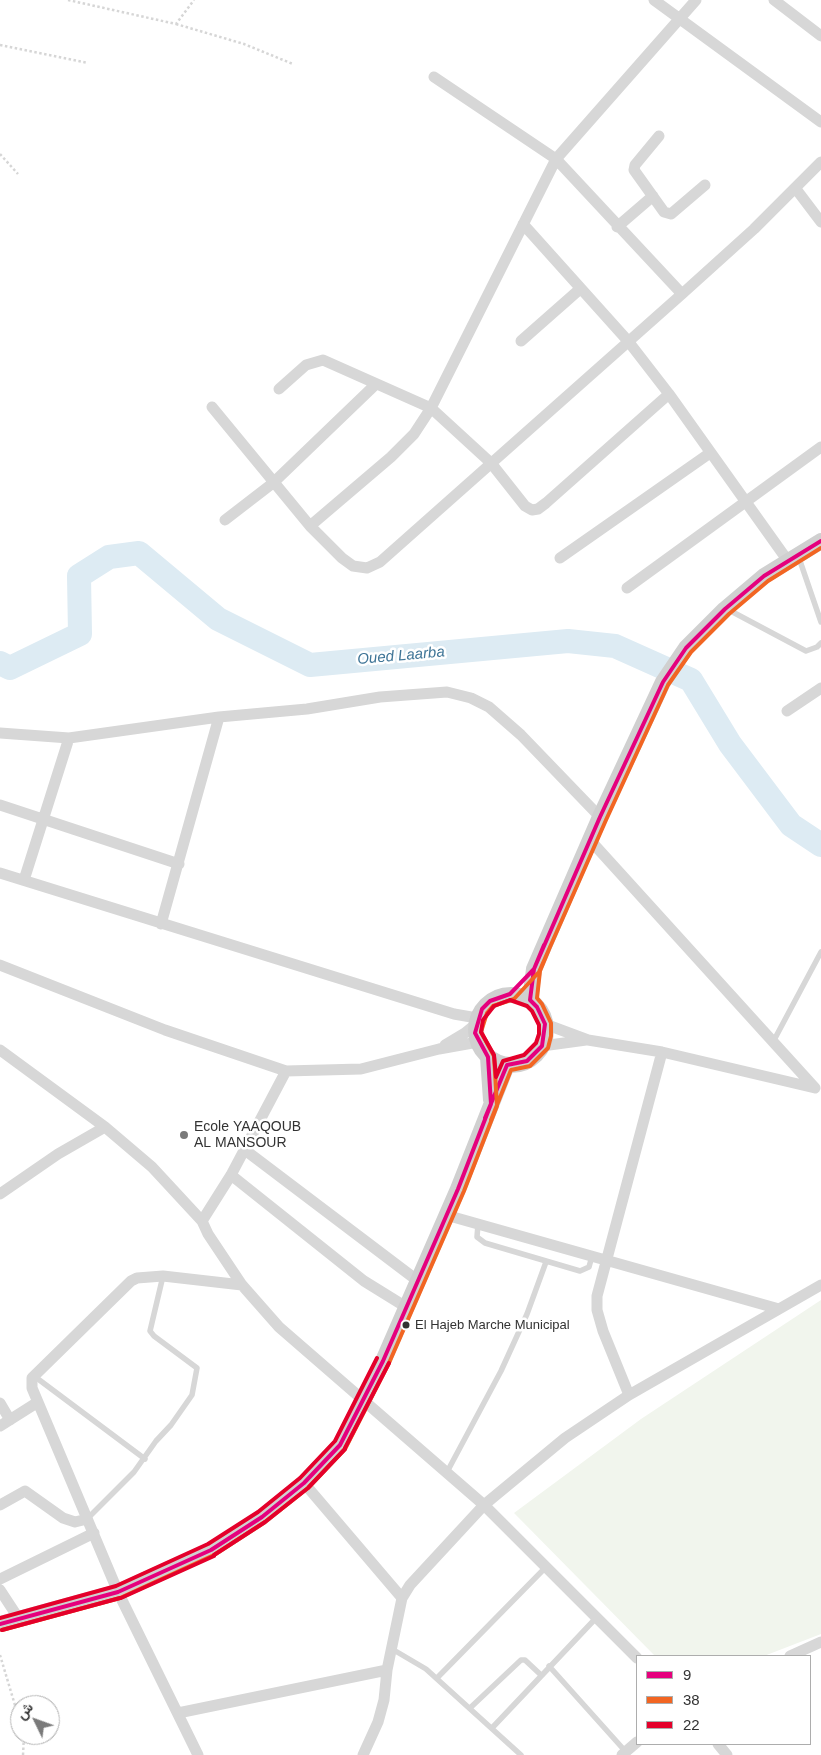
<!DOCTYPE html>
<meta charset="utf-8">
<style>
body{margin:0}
#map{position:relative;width:821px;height:1755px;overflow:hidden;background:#fff;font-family:Helvetica,Vazirmatn,sans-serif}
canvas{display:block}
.legend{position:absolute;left:636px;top:1655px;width:175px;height:90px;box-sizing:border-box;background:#fff;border:1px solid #adadad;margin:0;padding:6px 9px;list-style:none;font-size:15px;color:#333}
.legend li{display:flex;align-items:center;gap:10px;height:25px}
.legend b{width:25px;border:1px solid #adadad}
.north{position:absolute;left:10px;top:1695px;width:50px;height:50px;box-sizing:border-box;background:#fff;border:1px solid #adadad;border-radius:50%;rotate:312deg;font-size:14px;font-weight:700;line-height:20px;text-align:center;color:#333}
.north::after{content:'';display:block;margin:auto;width:18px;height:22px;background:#7a7a7a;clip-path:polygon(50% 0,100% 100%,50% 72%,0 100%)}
</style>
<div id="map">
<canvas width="821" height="1755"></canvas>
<ul class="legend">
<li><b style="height:6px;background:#e5007d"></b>9</li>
<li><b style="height:6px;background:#f26522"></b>38</li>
<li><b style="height:6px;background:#e4002b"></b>22</li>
</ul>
<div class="north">ش</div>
</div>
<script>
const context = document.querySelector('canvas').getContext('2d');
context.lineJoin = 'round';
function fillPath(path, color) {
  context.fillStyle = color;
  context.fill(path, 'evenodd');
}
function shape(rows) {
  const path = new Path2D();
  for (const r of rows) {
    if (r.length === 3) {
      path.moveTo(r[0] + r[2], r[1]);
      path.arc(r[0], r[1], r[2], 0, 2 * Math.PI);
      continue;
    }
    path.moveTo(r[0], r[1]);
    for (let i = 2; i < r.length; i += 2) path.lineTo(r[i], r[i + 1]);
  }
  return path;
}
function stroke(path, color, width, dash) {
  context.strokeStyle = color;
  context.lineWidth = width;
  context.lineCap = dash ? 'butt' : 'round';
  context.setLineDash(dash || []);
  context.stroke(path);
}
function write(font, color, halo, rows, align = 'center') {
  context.font = font + ' Helvetica,sans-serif';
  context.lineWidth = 5;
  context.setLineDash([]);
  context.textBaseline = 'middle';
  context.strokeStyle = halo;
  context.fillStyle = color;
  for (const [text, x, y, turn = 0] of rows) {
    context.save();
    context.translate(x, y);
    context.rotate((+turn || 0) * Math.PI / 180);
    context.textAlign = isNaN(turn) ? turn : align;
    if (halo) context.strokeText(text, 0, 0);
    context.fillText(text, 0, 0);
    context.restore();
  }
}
fillPath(shape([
 [821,1300,821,1634,764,1656,655,1656,514,1513,641,1419]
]), '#f1f5ed');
stroke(shape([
 [0,663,10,668,80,634,79,576,109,557,139,553,218,619,310,665,568,641,615,646,691,680,730,744,791,825,821,845]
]), '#ddebf3', 24);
stroke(shape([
 [68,0,176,24,194,0],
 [176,24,244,44,293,64],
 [0,45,88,63],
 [0,154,18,174],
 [0,1655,20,1722],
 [23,1755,24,1735]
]), '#d6d6d6', 2.5, [2.5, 2.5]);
stroke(shape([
 [799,558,821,622],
 [727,609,806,651,817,647,821,643],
 [773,1042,821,952],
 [478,1224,477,1237,485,1243,580,1271,589,1267,592,1256],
 [34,1376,145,1459],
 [447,1472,501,1371,527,1314,546,1262],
 [87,1519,134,1472,156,1441,171,1425,192,1395,197,1368,154,1336,150,1331,163,1276],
 [392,1649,426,1669,521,1755],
 [549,1666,626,1752],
 [437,1678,546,1567],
 [470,1708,521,1660,525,1660,541,1675],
 [492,1728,597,1617]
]), '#d7d7d7', 5.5);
stroke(shape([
 [654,0,821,122],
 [774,0,821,36],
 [434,77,556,159,682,294],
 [659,136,635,165,634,170,664,212,671,214,705,185],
 [796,189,821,222],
 [523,224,628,341,669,394,788,561],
 [617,227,653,196],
 [521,341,580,289],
 [279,389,306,365,323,360,431,408,491,463,525,506,532,510,538,509,546,503,669,394],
 [212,407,310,526,342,558,353,566,367,568,380,562,682,294,754,229,821,162],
 [225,520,273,483,376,384],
 [310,526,391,457,414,434,431,408,556,159,696,0],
 [560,558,710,453],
 [627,588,821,447],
 [787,711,821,688],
 [0,733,69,738,219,717,307,709,380,697,447,692,471,698,489,707,521,735,600,817],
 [0,805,179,864],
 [590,840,815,1088],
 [0,873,454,1014,477,1018],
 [24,880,69,738],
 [161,924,219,717],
 [0,965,165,1030,286,1071,361,1069,439,1049,478,1042],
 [545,1024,588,1040,662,1052,815,1088],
 [445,1045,465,1033,476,1024],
 [542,1046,586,1040],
 [0,1050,105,1127,152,1167,202,1221],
 [286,1071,231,1175,202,1221,208,1234,242,1285,279,1327,484,1505,637,1658],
 [245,1150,418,1281],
 [231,1175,364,1281,406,1307],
 [0,1194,58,1154,105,1127],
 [446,1215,779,1309],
 [629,1395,603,1331,597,1310,597,1296,662,1052],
 [0,1403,10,1420],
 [0,1426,38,1402],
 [304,1483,402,1598],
 [0,1505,25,1491,63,1518,75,1522,87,1519],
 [0,1579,94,1533],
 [0,1590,19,1619],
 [790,1656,821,1642],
 [178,1713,387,1670],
 [718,1744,727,1755],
 [198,1755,118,1592,32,1388,32,1378,131,1281,137,1278,163,1276,242,1285],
 [363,1755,378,1722,384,1700,387,1670,402,1598,410,1585,484,1505,565,1438,629,1395,821,1285],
 [622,1755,637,1742]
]), '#d7d7d7', 11);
stroke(shape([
 [511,1030,35],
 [530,1000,534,969,600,817,663,682,686,648,725,609,764,576,821,541],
 [488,1057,491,1100],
 [0,1624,118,1592,211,1550,262,1517,304,1483,340,1445,383,1361,458,1189,507,1065]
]), '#d0d0d0', 16);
stroke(shape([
 [485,1118,507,1065,527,1061,542,1046,545,1024,537,1007,530,1000,534,969,544,945],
 [0,1624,118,1592,211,1550,262,1517,304,1483,340,1445,383,1361,458,1189,491,1104,488,1057,475,1033,482,1009,490,1001,510,994,534,969,600,817,663,682,686,648,725,609,764,576,821,541]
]), '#e5007d', 4);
stroke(shape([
 [491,1120,511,1070,530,1066,548,1048,551,1036,551,1023,542,1004,537,998,540,971,550,947],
 [2,1630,120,1598,214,1555,265,1522,308,1488,345,1449,389,1363,464,1191,497,1106,494,1056,481,1032,487,1013,493,1006,514,999,539,972,606,820,668,685,691,652,729,614,768,581,821,548]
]), '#f26522', 4);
stroke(shape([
 [510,1000,527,1006,532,1011,539,1025,539,1034,536,1043,524,1055,503,1061,496,1077,494,1055,481,1032,483,1020,494,1006,510,1000],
 [345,1448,389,1363],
 [214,1555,265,1522,308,1488,345,1449],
 [121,1598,214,1556],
 [0,1618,116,1586,208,1544,258,1512,300,1478,335,1441,377,1358],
 [2,1630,120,1598]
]), '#e4002b', 4);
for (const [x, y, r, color] of [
 [184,1135,5,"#7a7a7a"],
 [406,1325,4.5,"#333"]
]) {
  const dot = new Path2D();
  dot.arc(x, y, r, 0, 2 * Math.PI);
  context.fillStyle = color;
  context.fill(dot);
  stroke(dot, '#fff', 2);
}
write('13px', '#333', '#fff', [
 ["El Hajeb Marche Municipal",415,1325]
], 'left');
write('14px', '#333', '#fff', [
 ["Ecole YAAQOUB",194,1127],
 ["AL MANSOUR",194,1143]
], 'left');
write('italic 15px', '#3f7597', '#fff', [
 ["Oued Laarba",401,656,-5]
]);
</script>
